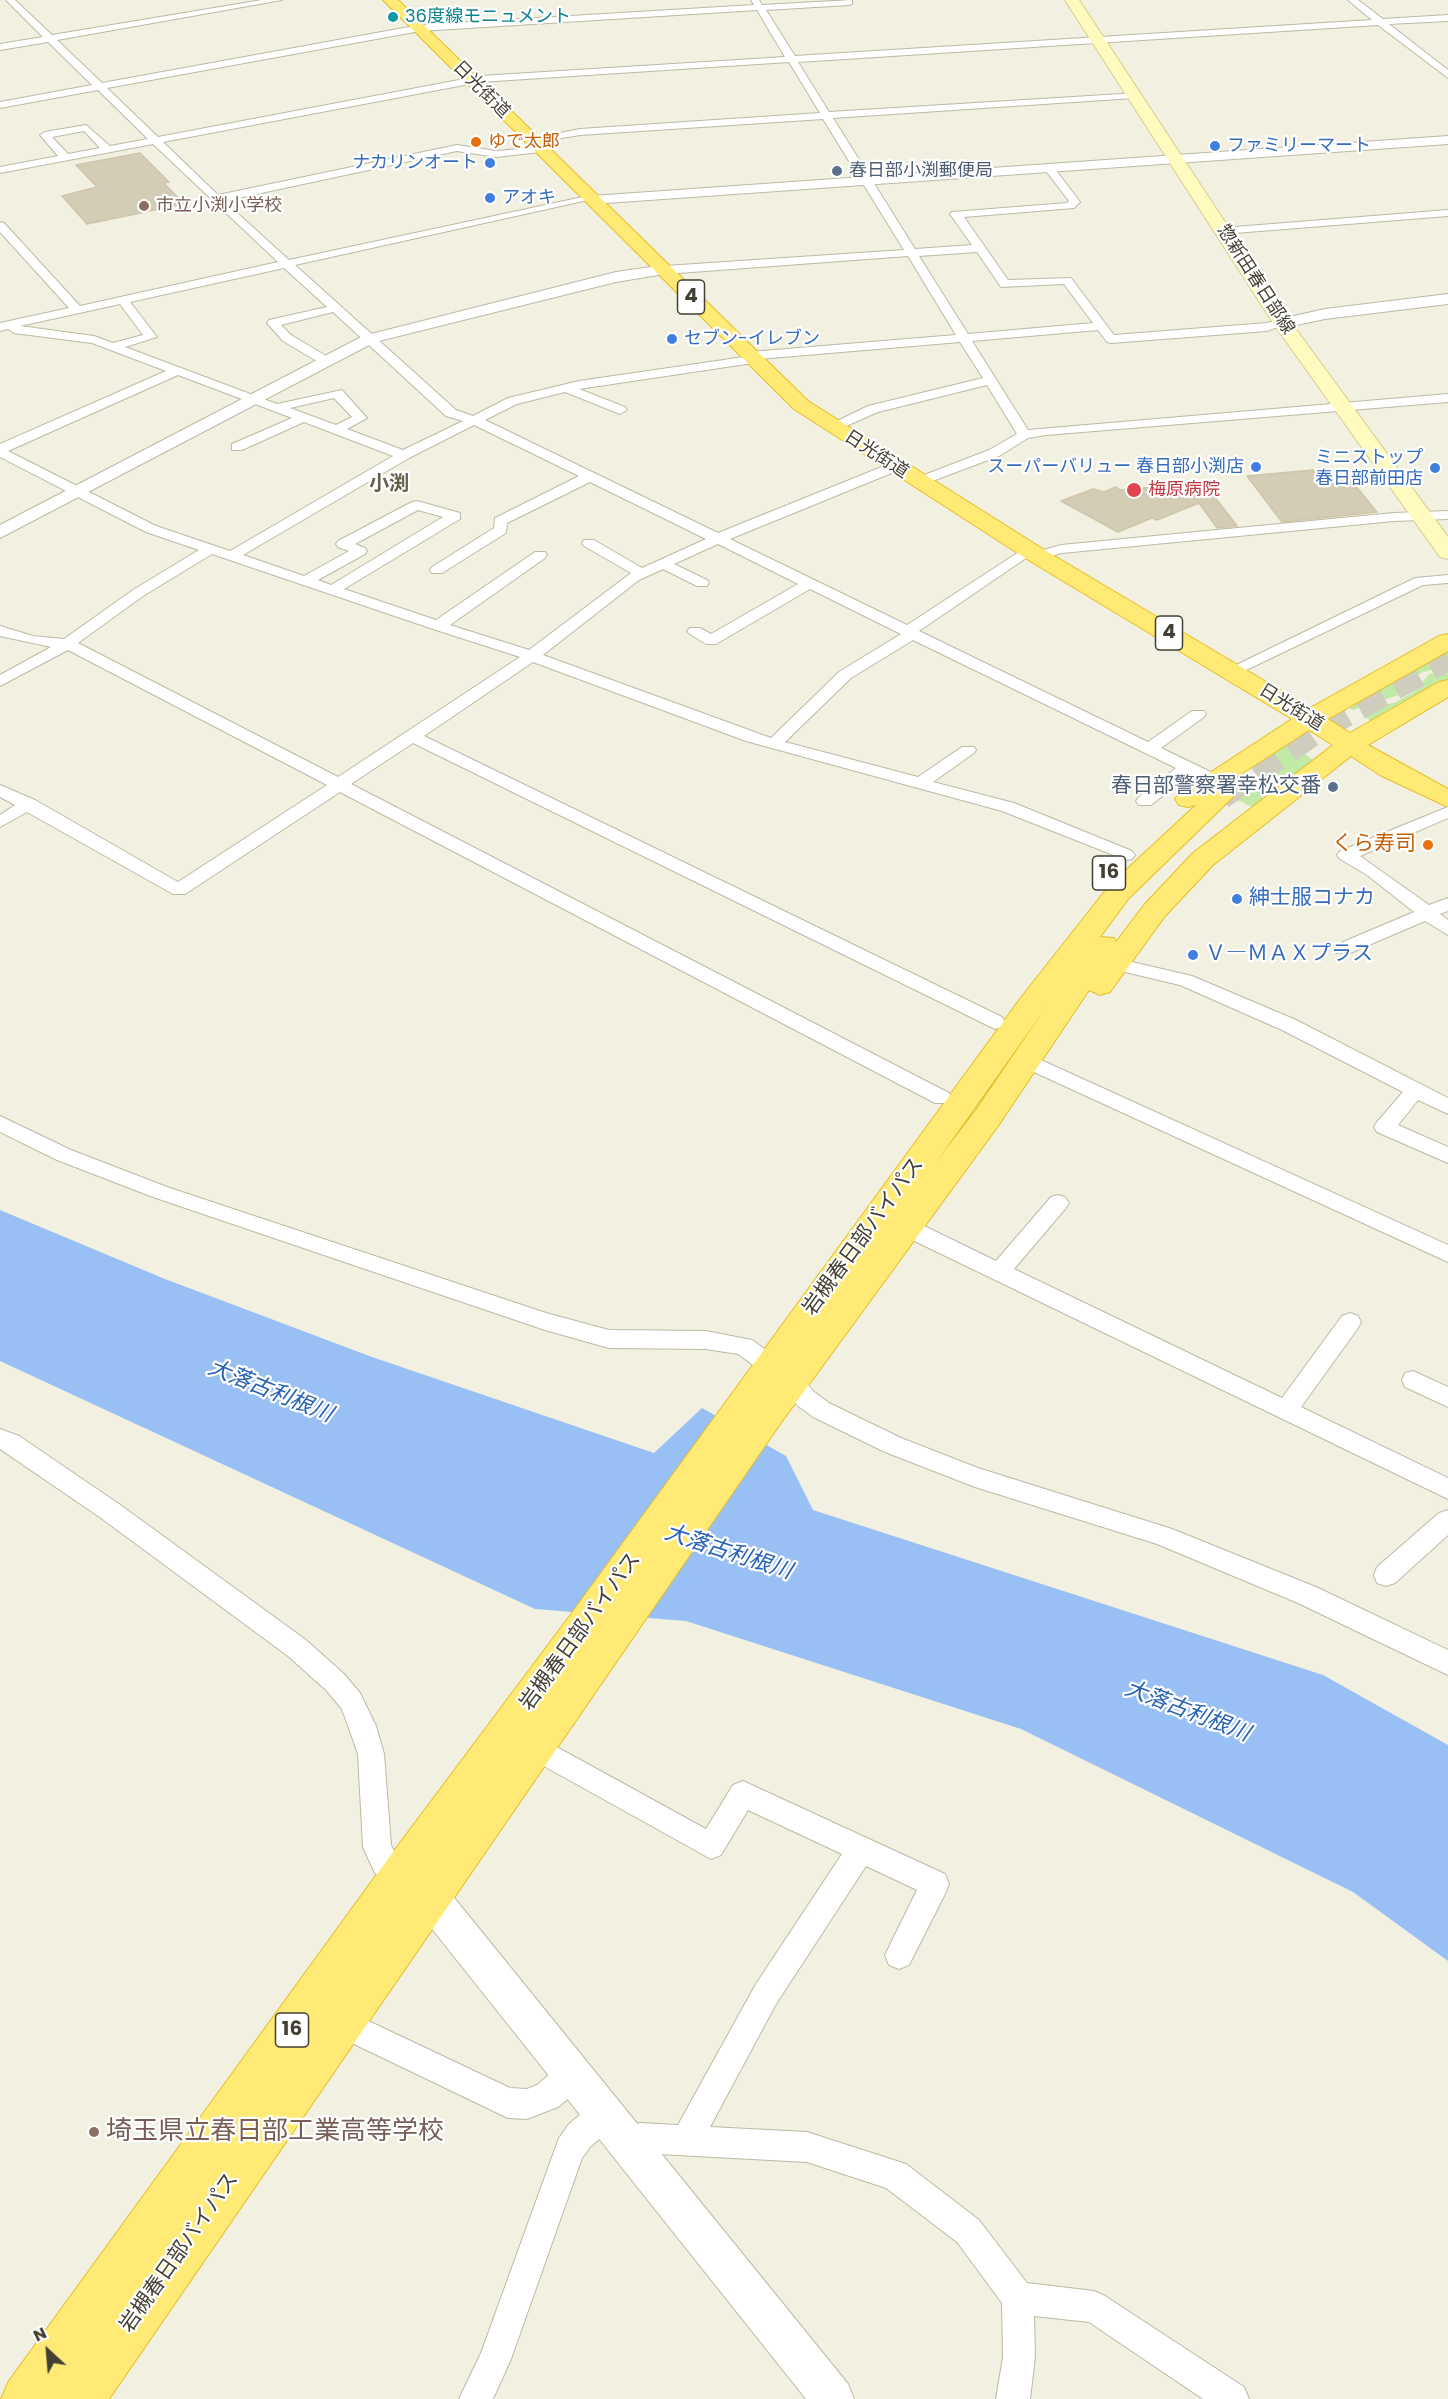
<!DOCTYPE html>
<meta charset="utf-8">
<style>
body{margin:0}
#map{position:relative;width:1448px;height:2399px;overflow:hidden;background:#f2f0e1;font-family:Poppins,sans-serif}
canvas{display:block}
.north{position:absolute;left:18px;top:2321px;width:60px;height:60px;-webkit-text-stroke:4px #fff;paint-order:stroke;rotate:334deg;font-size:16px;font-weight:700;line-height:24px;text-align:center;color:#433f32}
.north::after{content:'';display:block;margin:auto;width:21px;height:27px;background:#433f32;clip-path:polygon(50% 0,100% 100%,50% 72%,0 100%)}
</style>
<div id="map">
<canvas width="1448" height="2399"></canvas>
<div class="north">N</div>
</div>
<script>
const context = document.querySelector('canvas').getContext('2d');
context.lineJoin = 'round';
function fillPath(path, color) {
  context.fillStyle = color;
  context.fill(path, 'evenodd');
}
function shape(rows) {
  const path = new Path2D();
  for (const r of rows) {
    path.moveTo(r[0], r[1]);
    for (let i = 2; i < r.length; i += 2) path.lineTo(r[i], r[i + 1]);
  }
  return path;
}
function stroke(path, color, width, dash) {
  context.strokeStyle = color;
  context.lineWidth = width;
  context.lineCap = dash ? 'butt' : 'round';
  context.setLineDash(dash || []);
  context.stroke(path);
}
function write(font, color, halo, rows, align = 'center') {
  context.font = font + ' Poppins,"Noto Sans JP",sans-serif';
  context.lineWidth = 4.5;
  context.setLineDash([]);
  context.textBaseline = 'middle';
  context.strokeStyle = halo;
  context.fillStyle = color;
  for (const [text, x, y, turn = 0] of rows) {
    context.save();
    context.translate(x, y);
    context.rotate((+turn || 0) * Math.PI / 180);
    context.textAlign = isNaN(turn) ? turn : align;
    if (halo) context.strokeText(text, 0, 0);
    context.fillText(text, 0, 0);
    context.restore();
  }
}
fillPath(shape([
 [1448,651,1448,665,1420,673,1402,694,1353,710,1344,705],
 [1448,669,1448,681,1380,717,1371,721,1363,715,1367,710,1396,702,1414,692,1429,674],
 [1288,742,1313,760,1287,781,1284,781,1272,770,1257,763],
 [1242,776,1257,777,1267,787,1261,801,1252,807,1216,789,1234,777]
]), '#c1eaa7');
fillPath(shape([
 [0,1210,165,1279,372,1357,654,1453,702,1408,786,1456,813,1510,1323,1675,1448,1745,1448,1961,1353,1892,1021,1729,686,1621,535,1609,0,1361]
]), '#98c0f4');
const building = shape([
 [140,153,169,182,164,183,184,204,87,224,62,196,97,187,76,165,140,153],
 [1313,470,1318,477,1346,474,1377,512,1282,522,1247,476,1313,470],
 [1205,484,1237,526,1217,528,1199,503,1157,520,1152,518,1118,532,1061,501,1093,489,1104,492,1116,487,1120,490,1164,486,1167,489,1205,484]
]);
fillPath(building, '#d3cdb6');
stroke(building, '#cfc6a9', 1.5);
stroke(shape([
 [1221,796,1319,728,1448,657]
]), '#cfcdbe', 27, [27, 14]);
const minor = shape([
 [6,0,15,0,52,35,262,0,282,0,57,40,102,83,420,25,754,5,751,0,759,0,762,5,852,0,852,4,849,5,766,10,795,56,1372,20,1348,0,1358,0,1383,19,1448,15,1448,21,1389,24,1448,70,1448,78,1378,25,798,62,829,112,1138,93,1138,97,1134,98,833,118,915,249,972,245,950,214,952,212,1067,203,1069,201,1043,167,1048,164,1052,165,1080,202,1074,208,964,217,1008,280,1071,278,1114,335,1267,323,1282,319,1288,323,1267,331,1111,343,1107,342,1098,330,972,341,1028,430,1448,394,1448,402,1046,435,1028,438,999,456,919,486,912,482,914,479,989,450,1017,434,987,385,878,412,837,430,832,431,825,427,868,406,983,378,960,342,759,359,753,363,579,389,625,407,627,410,620,414,565,392,517,404,485,420,718,533,889,464,899,464,899,470,730,539,907,625,1028,546,1033,547,1033,553,1061,545,1394,513,1448,511,1448,519,1394,521,1062,553,1038,560,1033,559,1032,554,919,631,1148,742,1192,711,1204,711,1206,714,1204,717,1161,748,1219,776,1221,780,1219,784,1207,784,1189,775,1151,805,1139,805,1136,801,1139,797,1176,768,913,640,851,678,785,742,918,777,962,747,974,747,976,750,974,753,933,782,1014,803,1132,851,1135,855,1132,859,1126,860,1002,811,746,741,533,662,424,736,1002,1017,1005,1022,1002,1027,995,1029,413,743,351,784,949,1093,952,1098,949,1103,935,1103,340,792,185,894,173,894,27,812,0,827,0,815,15,805,0,797,0,785,35,800,178,882,327,785,68,650,0,686,0,675,51,647,0,636,0,626,33,636,64,639,133,590,199,550,146,532,0,457,0,444,166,371,92,343,14,333,8,329,0,331,0,323,69,308,0,232,0,222,4,223,80,306,278,262,153,144,0,173,0,167,58,156,40,135,45,132,86,125,110,146,148,139,98,90,0,108,0,102,92,85,48,42,0,50,0,44,43,37,6,0],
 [757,10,785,57,480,76,158,137,107,88,420,31,757,10],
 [789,62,820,113,580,129,526,140,531,143,580,135,823,119,904,250,665,266,659,270,665,274,908,256,956,335,750,352,744,357,579,381,508,398,473,416,456,410,295,265,588,200,592,199,592,195,289,260,224,201,457,151,496,157,540,152,544,151,544,147,496,151,457,145,218,195,163,142,480,82,789,62],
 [84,131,100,148,68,154,52,137,84,131],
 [977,252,1001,287,1064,284,1093,323,968,334,919,256,977,252],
 [284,268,327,307,269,320,267,323,283,341,320,363,328,363,328,357,291,335,281,325,333,312,446,416,463,421,403,450,347,429,367,418,342,390,277,404,125,347,157,337,130,302,284,268],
 [120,304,143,335,113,343,94,336,20,326,120,304],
 [178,375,292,418,232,444,232,450,242,450,304,422,393,456,230,551,156,526,8,451,178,375],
 [334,398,352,417,336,425,290,408,334,398],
 [474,425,579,476,495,518,494,528,432,567,430,570,432,573,442,573,506,533,507,523,590,482,706,539,642,568,594,540,584,540,582,543,584,546,631,573,529,650,450,625,545,558,547,555,545,552,535,552,436,620,344,589,460,519,460,513,417,501,412,502,338,541,336,544,338,547,349,551,304,576,243,555,409,458,474,425],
 [418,510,443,517,331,585,318,580,365,554,367,551,365,548,355,544,418,510],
 [718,544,798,584,711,634,700,628,690,628,687,631,690,634,706,644,716,644,810,589,901,634,839,672,771,738,543,655,639,580,663,569,697,586,707,586,709,583,707,580,674,564,718,544],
 [212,554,433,629,520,657,338,777,78,643,143,596,212,554],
 [1448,210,1448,216,1222,234,1216,231,1222,228,1448,210],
 [1448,575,1448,583,1423,585,1238,674,1226,674,1224,671,1415,578,1448,575],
 [1448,807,1448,818,1360,856,1429,905,1448,898,1448,911,1440,914,1448,920,1448,935,1425,921,1350,953,1336,953,1334,949,1336,945,1414,912,1367,875,1340,859,1337,855,1340,851,1448,807],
 [1115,958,1192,976,1296,1020,1448,1098,1448,1114,1418,1100,1398,1125,1448,1147,1448,1163,1377,1132,1374,1127,1377,1122,1403,1092,1282,1030,1180,985,1108,968,1106,964,1108,960,1115,958],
 [1041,1060,1448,1245,1448,1262,1034,1072,1031,1067,1034,1062,1041,1060],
 [0,1116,71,1150,167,1187,546,1313,609,1330,706,1331,752,1340,799,1373,813,1391,829,1403,901,1438,978,1468,1172,1529,1316,1587,1448,1650,1448,1675,1298,1603,1157,1544,975,1487,885,1452,813,1417,797,1405,783,1387,738,1354,706,1349,609,1348,545,1330,153,1197,57,1160,0,1132,0,1116],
 [1058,1195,1065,1197,1069,1203,1065,1209,1014,1269,1282,1398,1342,1316,1350,1313,1358,1316,1361,1322,1358,1328,1301,1407,1448,1478,1448,1499,898,1233,895,1227,898,1221,906,1219,914,1221,996,1261,1051,1197,1058,1195],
 [1413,1371,1448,1387,1448,1407,1405,1387,1402,1380,1405,1373,1413,1371],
 [0,1429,19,1436,119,1504,306,1640,344,1674,360,1693,376,1726,384,1754,391,1845,395,1853,415,1872,419,1882,415,1892,405,1896,395,1892,375,1873,367,1856,363,1847,358,1754,342,1709,326,1690,288,1656,101,1518,0,1449,0,1429],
 [1448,1510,1448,1535,1395,1583,1386,1586,1377,1583,1374,1575,1377,1567,1439,1513,1448,1510],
 [533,1734,706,1829,733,1785,743,1781,945,1874,949,1884,945,1894,909,1965,899,1969,889,1965,885,1955,917,1890,866,1866,776,2004,710,2127,807,2132,906,2164,979,2220,1027,2283,1094,2291,1105,2296,1244,2387,1249,2399,1203,2399,1089,2322,1034,2316,1035,2357,1030,2399,996,2399,1003,2357,1002,2303,957,2242,886,2188,807,2162,640,2153,627,2156,616,2152,612,2141,616,2130,640,2123,678,2125,756,1984,842,1854,748,1810,721,1855,711,1859,524,1755,520,1746,524,1737,533,1734],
 [341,2008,510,2088,527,2089,537,2085,563,2063,574,2059,585,2063,589,2074,585,2085,558,2107,527,2119,508,2118,331,2033,326,2023,331,2013,341,2008],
 [605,2099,616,2103,620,2114,616,2125,591,2146,582,2158,511,2359,493,2399,459,2399,481,2353,559,2138,569,2124,594,2103,605,2099]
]);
const tertiary = shape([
 [1448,136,1448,144,592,204,585,200,592,196,1448,136],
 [665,265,673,270,670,273,616,282,375,342,0,538,0,525,363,336,616,272,665,265],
 [1448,294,1448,304,1325,319,1282,328,1274,323,1276,320,1325,309,1448,294],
 [430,1879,443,1884,848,2384,854,2399,806,2399,417,1910,412,1897,417,1884,430,1879]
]);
const secondary = shape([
 [1065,0,1079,0,1290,321,1448,537,1448,559,1440,557,1273,323,1065,0]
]);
const trunk = shape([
 [383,0,398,0,808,401,1046,551,1310,708,1439,636,1448,634,1448,651,1328,719,1350,733,1439,682,1448,680,1448,697,1368,745,1448,789,1448,807,1380,775,1351,756,1213,865,1165,916,1110,992,1100,995,1089,990,998,1126,780,1424,109,2399,1,2399,9,2381,385,1863,566,1621,1020,999,1109,886,1196,805,1188,807,1179,805,1175,799,1179,793,1292,719,1030,561,794,409,383,0],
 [1309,730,1333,745,1193,853,1145,904,1116,942,1114,938,1100,937,1129,898,1234,796,1230,790,1218,789,1309,730],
 [1049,1003,976,1110,937,1161,1042,1013,1049,1003]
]);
stroke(minor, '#bdb9a4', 2);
stroke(tertiary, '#bdb9a4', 2);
stroke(secondary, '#d5ce8d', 2);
stroke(trunk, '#e6be27', 2);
fillPath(minor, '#fff');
fillPath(tertiary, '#fff');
fillPath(secondary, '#fffabe');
fillPath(trunk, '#ffea76');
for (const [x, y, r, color] of [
 [393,17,6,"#0f9aa8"],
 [476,142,6,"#e8710a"],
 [1215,146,6,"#3f7fe0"],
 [490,163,6,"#3f7fe0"],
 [837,171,6,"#5c6f8a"],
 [490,198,6,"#3f7fe0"],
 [144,206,6,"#8d6e63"],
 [672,339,6,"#3f7fe0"],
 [1256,467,6,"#3f7fe0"],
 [1435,468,6,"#3f7fe0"],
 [1134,490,8,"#e0444e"],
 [1333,787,6,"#5c6f8a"],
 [1428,845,6,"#e8710a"],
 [1237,899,6,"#3f7fe0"],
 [1193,955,6,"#3f7fe0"],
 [94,2132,6,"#8d6e63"]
]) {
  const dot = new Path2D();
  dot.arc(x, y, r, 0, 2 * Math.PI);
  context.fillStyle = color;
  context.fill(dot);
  stroke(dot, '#fff', 2);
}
write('18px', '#0d838f', '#fff', [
 ["36度線モニュメント",405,17]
], 'left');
write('18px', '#433f32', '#fff', [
 ["日光街道",481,90,45],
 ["惣新田春日部線",1255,280,57],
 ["日光街道",876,455,33],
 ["日光街道",1291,708,32]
]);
write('18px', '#c56008', '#fff', [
 ["ゆで太郎",488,142]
], 'left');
write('18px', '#366cbe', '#fff', [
 ["ファミリーマート",1227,146],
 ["ナカリンオート",478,163,"right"],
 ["アオキ",502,198],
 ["セブン-イレブン",684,339],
 ["ミニストップ",1423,458,"right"],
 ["春日部前田店",1423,479,"right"],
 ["スーパーバリュー 春日部小渕店",1244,467,"right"]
], 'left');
write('18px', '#4e5e75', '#fff', [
 ["春日部小渕郵便局",849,171]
], 'left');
write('18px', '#785e54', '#fff', [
 ["市立小渕小学校",156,206]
], 'left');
write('18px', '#be3a42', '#fff', [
 ["梅原病院",1148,490]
], 'left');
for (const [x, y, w] of [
 [691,297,27],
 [1169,633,27],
 [1109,873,33],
 [292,2030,33]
]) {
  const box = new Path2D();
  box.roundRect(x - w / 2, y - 17, w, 34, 4.5);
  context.fillStyle = '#fff';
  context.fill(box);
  stroke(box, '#433f32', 1.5);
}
write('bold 20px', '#433f32', null, [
 ["4",691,297],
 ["4",1169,633],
 ["16",1109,873],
 ["16",292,2030]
]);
write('bold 20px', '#675f48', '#fff', [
 ["小渕",389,485]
]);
write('21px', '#4e5e75', '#fff', [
 ["春日部警察署幸松交番",1321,787]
], 'right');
write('21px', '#c56008', '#fff', [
 ["くら寿司",1416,845]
], 'right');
write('21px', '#366cbe', '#fff', [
 ["紳士服コナカ",1249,899],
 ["Ｖ―ＭＡＸプラス",1205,955]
], 'left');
write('21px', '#433f32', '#fff', [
 ["岩槻春日部バイパス",864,1237,-54],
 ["岩槻春日部バイパス",581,1632,-54],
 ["岩槻春日部バイパス",180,2253,-55]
]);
write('italic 22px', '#2661b4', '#fff', [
 ["大落古利根川",270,1392,22],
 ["大落古利根川",728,1553,18],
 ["大落古利根川",1187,1712,21]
]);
write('26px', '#785e54', '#fff', [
 ["埼玉県立春日部工業高等学校",106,2132]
], 'left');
</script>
